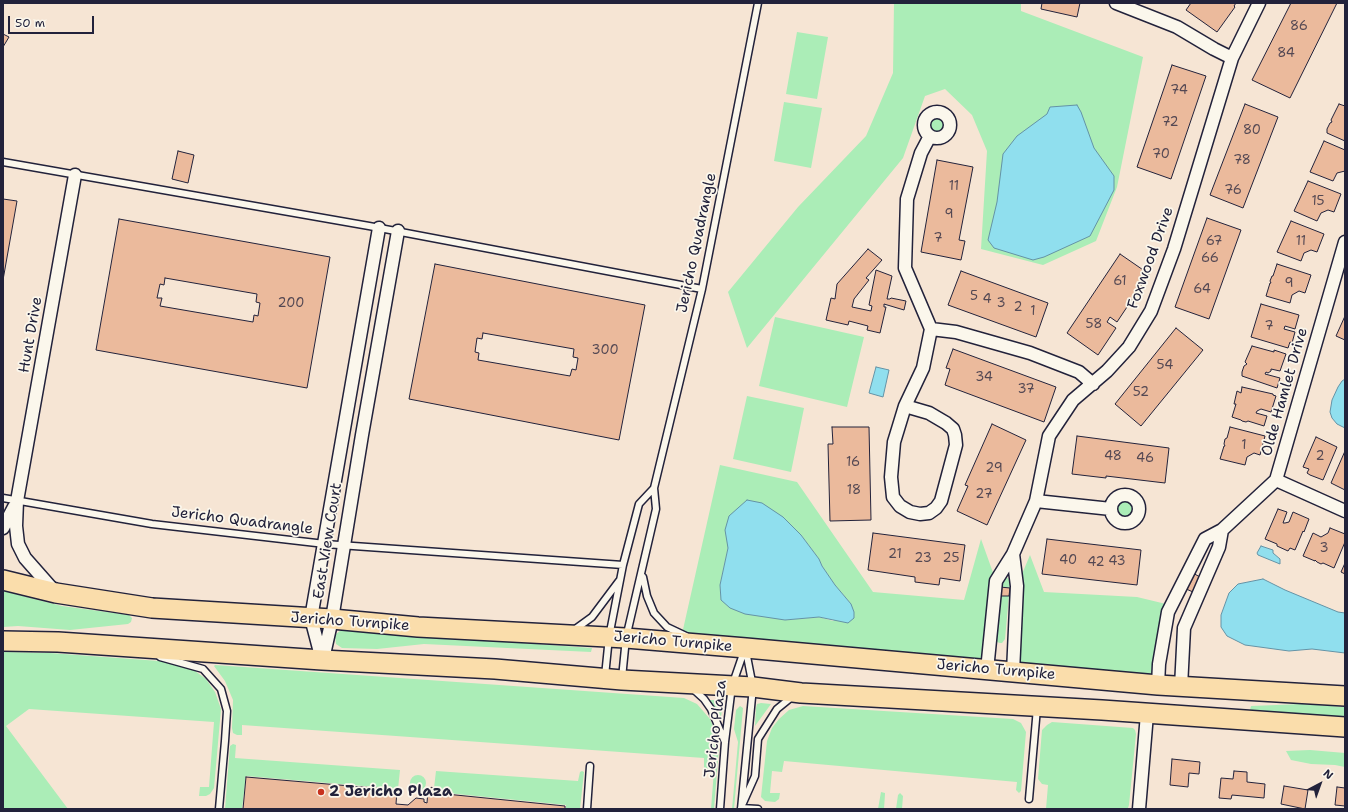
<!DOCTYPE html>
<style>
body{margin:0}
#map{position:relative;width:1348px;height:812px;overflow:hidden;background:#f6e5d4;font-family:"Shantell Sans",sans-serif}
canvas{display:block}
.frame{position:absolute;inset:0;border:4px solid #22223b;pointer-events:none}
.north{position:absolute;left:1300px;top:764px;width:40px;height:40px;-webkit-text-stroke:3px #fbf7ec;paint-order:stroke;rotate:41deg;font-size:11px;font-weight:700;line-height:16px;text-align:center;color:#22223b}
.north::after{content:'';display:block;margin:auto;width:14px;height:18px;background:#22223b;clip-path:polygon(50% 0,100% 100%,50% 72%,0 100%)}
.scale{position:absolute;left:8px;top:16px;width:86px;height:18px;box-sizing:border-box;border:2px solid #22223b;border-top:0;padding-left:5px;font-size:12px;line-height:14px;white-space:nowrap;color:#22223b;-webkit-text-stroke:3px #fbf7ec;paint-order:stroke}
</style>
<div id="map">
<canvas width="1348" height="812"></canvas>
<div class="frame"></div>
<div class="north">N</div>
<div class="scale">50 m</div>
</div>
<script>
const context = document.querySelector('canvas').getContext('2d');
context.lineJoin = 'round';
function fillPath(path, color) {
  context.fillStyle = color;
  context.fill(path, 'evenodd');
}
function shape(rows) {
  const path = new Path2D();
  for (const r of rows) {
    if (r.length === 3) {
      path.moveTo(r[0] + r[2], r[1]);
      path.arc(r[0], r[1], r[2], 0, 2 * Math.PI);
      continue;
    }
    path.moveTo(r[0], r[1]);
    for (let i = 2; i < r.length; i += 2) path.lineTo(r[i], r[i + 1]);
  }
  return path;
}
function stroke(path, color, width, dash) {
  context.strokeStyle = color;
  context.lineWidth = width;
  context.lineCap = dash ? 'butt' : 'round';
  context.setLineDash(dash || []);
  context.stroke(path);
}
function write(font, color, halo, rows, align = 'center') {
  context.font = font + ' "Shantell Sans",sans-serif';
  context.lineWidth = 3.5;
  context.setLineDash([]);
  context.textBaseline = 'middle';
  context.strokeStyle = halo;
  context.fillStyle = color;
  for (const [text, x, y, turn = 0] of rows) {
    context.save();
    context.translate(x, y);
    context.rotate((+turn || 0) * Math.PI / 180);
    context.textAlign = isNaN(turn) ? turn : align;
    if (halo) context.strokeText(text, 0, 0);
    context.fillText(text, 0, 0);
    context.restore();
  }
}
fillPath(shape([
 [894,3,1021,3,1021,11,1143,57,1117,187,1096,241,1043,265,981,249,987,151,972,115,945,89,925,96,903,158,747,348,728,292,798,207,866,136,893,73],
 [797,32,828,37,817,99,786,94],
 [784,102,822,108,811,168,774,161],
 [936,125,10],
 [775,317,864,337,847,407,759,386],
 [747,396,804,408,791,472,733,459],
 [720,465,797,482,873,592,964,600,981,539,996,581,987,670,682,634],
 [801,535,819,559,822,566,835,585,851,604,833,621,819,617,785,620,721,600,720,585,728,548],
 [1125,509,11],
 [1030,555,1044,592,1137,597,1166,604,1159,626,1151,685,1013,672,1017,586],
 [1005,577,1008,578,1010,584,1005,639,1002,643,1000,643,997,642,997,635,1000,582],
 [3,591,62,606,129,615,132,618,131,622,128,624,70,630,18,626,3,627],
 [341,630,592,648,591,652,424,644,377,649,342,648,336,644,335,635],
 [3,652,50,653,173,662,191,668,206,679,215,692,221,709,214,788,210,794,206,796,199,796,200,787,209,787,214,722,29,709,6,726,68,809,3,809],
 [215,665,684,698,697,704,710,719,717,735,719,747,714,809,711,809,714,770,704,768,704,758,242,725,242,735,237,735,233,733,232,728,233,700,225,681,214,666],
 [710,700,720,700,723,702,721,717,709,702],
 [761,703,771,704,755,726,756,708,757,704],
 [1302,704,1345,707,1345,717,1250,710,1251,706],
 [740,706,743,708,734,809,732,809,738,742,734,729,736,710],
 [803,706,1013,719,1021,723,1026,732,1021,791,1019,793,1016,790,1017,782,784,761,782,772,772,771,770,793,780,793,779,799,775,802,765,801,761,797,767,741,772,728,779,719,789,710],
 [1052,722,1133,728,1135,730,1136,734,1129,805,1128,808,1118,809,1046,809,1048,785,1042,784,1038,779,1042,730,1047,725],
 [233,744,236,745,235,758,400,770,398,789,246,776,242,809,225,809,230,746],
 [1310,750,1345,753,1345,767,1335,765,1311,764,1291,760,1286,751],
 [436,771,578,781,580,772,582,771,584,772,580,809,566,809,566,805,437,792,434,788],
 [418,783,8],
 [881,792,885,793,885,794,884,809,878,809],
 [900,793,903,796,902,809,896,809,898,795]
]), '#abedb7');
const water = shape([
 [1077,105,1081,112,1094,148,1114,176,1114,190,1090,236,1044,257,1033,260,994,248,988,240,997,202,1003,154,1017,136,1047,114,1050,107,1077,105],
 [876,367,889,370,883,397,869,393,876,367],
 [1345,379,1345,428,1337,424,1332,418,1330,412,1332,400,1338,387,1342,381,1345,379],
 [747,500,762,503,783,517,801,535,819,559,822,566,835,585,851,604,854,612,854,618,848,623,819,617,785,620,745,614,730,608,721,600,720,585,728,548,725,530,729,516,747,500],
 [1261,546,1273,550,1273,553,1280,559,1280,564,1258,555,1257,553,1261,546],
 [1263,579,1285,590,1338,612,1345,613,1345,653,1312,649,1289,651,1245,645,1227,636,1221,627,1221,615,1229,593,1238,584,1263,579]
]);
fillPath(water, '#90dfee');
stroke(water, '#6493a6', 1);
const building = shape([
 [1042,3,1080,3,1077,17,1041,9,1042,3],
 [1191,3,1236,3,1234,6,1235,7,1217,32,1186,10,1191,3],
 [1291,3,1337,3,1290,98,1252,80,1291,3],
 [3,34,9,37,3,47,3,34],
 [1172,65,1206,76,1171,179,1137,167,1172,65],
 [1245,104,1278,117,1243,208,1210,195,1245,104],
 [1339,104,1345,106,1345,141,1327,133,1327,129,1330,123,1332,122,1331,120,1339,104],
 [1324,141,1345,150,1345,171,1337,173,1333,181,1310,172,1324,141],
 [178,151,194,155,188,183,172,179,178,151],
 [937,160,973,167,959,240,965,241,961,260,921,252,937,160],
 [1308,181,1341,194,1334,212,1328,210,1321,213,1317,221,1294,211,1308,181],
 [3,199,17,201,3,280,3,199],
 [1207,218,1241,230,1209,319,1175,307,1207,218],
 [119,219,330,257,307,388,96,350,119,219],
 [165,278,257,294,256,302,260,303,258,316,254,315,253,322,160,306,162,298,157,298,160,284,164,285,165,278],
 [1291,221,1324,234,1317,252,1311,250,1304,253,1301,261,1277,252,1291,221],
 [868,249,882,260,866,278,869,280,854,299,852,307,871,311,872,306,869,305,876,270,892,276,887,299,890,299,891,298,906,301,904,310,884,304,884,307,886,307,880,333,867,330,868,326,849,321,848,325,826,320,831,298,835,299,837,284,868,249],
 [1120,254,1149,274,1117,322,1110,317,1107,322,1116,328,1098,355,1067,333,1120,254],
 [435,264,645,305,619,440,409,399,435,264],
 [483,333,574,349,573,357,578,358,576,370,572,369,570,376,478,360,479,353,475,352,477,338,482,339,483,333],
 [1277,264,1311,275,1305,293,1299,291,1292,295,1290,303,1266,296,1270,283,1271,283,1270,281,1272,276,1273,276,1277,264],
 [961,271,1048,303,1036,337,948,305,961,271],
 [1261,304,1299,315,1295,329,1285,326,1284,329,1295,332,1292,343,1290,342,1288,348,1251,337,1261,304],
 [1345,316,1345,340,1336,336,1345,316],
 [1176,328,1203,350,1141,426,1115,404,1176,328],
 [1252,346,1274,352,1274,350,1286,354,1280,371,1271,369,1271,371,1268,373,1266,372,1265,374,1280,378,1277,388,1242,376,1242,372,1244,366,1247,364,1245,362,1252,346],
 [953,349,1056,387,1044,422,945,385,950,369,946,368,953,349],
 [1242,387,1273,394,1273,395,1276,396,1271,412,1261,409,1257,411,1256,413,1267,416,1264,426,1248,421,1246,422,1242,421,1241,420,1232,417,1236,404,1234,404,1237,391,1241,393,1242,387],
 [992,424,1026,440,987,525,957,511,968,486,965,485,992,424],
 [832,427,869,427,871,520,830,521,828,444,833,444,832,427],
 [1230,427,1265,436,1260,455,1254,453,1247,457,1245,465,1220,459,1224,446,1225,446,1224,444,1225,439,1227,438,1230,427],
 [1077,436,1169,448,1165,483,1106,476,1106,478,1072,474,1077,436],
 [1316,437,1337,447,1323,480,1310,475,1307,473,1309,469,1303,467,1316,437],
 [1345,451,1345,490,1331,483,1345,451],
 [1278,509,1287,512,1283,523,1285,523,1289,522,1293,512,1309,519,1304,532,1303,531,1295,550,1290,548,1288,551,1277,546,1277,544,1265,539,1278,509],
 [1330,528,1345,534,1345,542,1334,568,1323,563,1321,564,1317,562,1315,560,1315,561,1303,556,1313,533,1321,537,1328,533,1330,528],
 [873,533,965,545,960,581,940,578,939,585,915,582,915,577,868,570,873,533],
 [1047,539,1141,550,1137,585,1042,574,1047,539],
 [1345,563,1345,574,1341,572,1345,563],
 [1191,572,1200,577,1202,594,1194,590,1193,592,1184,588,1191,572],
 [1000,587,1010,588,1009,596,999,596,1000,587],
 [1172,759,1200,762,1199,774,1189,773,1188,787,1170,785,1172,759],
 [1234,771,1247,772,1247,782,1265,784,1264,798,1232,795,1231,799,1219,798,1221,778,1233,779,1234,771],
 [246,777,397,790,396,804,408,805,416,798,424,799,424,802,427,803,428,790,432,787,435,790,436,793,565,806,565,809,243,809,246,777],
 [1284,786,1308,790,1305,809,1281,804,1284,786],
 [1337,787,1345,788,1345,806,1335,805,1337,787]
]);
fillPath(building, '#ebba9c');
stroke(building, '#22223b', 1);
const service = shape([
 [3,162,369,226,702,289],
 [3,498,152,524,325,544,623,565],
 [643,577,647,596,654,613,667,627,686,636],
 [574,630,592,617,619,581],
 [160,657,203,669,221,689,227,711,225,741,219,809],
 [605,676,609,637,623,565,639,504,654,488],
 [622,678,626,638,656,509,654,488,702,289,758,3],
 [693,689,704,699,711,709,725,742],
 [1029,799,1037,708],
 [743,803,755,776,758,739,777,709,793,696],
 [741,808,758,809],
 [587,809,590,766],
 [720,809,725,742,732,686,744,651],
 [741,809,753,687,746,651]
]);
const minor = shape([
 [1116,3,1177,27,1214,49,1232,58,1259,3],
 [937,125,13],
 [930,136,921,153,907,199,905,268,931,329],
 [931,329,956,332,1030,353,1079,372,1093,384],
 [905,406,929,413,946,423,953,429,955,435,956,445,941,501,936,508,929,513,920,514,910,512,900,506,893,497,891,477,894,442,898,429,905,406,923,368,931,329],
 [1276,480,1345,511],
 [1125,509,14],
 [1036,501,1111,509],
 [3,528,14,507],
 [55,592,25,558,18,544,16,526,17,501,75,175],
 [323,659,332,619,362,435,398,231],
 [322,660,311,618,379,228],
 [987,670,996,581,1013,554,1036,501,1049,436,1073,400,1107,371,1129,347,1151,311,1174,249,1232,58],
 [1013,672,1017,586,1013,554],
 [1158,685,1159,664,1168,612,1205,539,1222,530,1276,480,1345,242],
 [1181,687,1184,628,1219,547,1222,530],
 [1139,809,1147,714]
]);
const primary = shape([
 [3,580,56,593,152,608,332,619,418,627,626,638,746,648,1158,685,1345,696],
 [3,641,58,642,322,660,495,669,622,680,753,687,801,693,1102,710,1345,727]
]);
stroke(service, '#22223b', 9);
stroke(minor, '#22223b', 15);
stroke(primary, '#22223b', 22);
stroke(service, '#fbf7ec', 6);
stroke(minor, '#fbf7ec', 12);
stroke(primary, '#faddab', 19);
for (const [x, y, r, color] of [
 [321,792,4,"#c8321e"]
]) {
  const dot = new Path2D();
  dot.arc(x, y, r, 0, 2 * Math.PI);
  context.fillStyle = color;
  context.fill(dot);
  stroke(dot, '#fbf7ec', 1.5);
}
write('13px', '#544853', null, [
 ["86",1299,27],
 ["84",1286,54],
 ["74",1179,91],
 ["72",1170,123],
 ["80",1252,131],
 ["70",1161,155],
 ["78",1242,161],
 ["11",954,187],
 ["76",1233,191],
 ["15",1318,202],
 ["9",949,215],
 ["7",938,239],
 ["67",1214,242],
 ["11",1301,242],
 ["66",1210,259],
 ["61",1120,282],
 ["9",1289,284],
 ["64",1202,290],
 ["5",974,297],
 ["4",987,300],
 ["200",291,304],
 ["3",1001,304],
 ["2",1018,308],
 ["1",1033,312],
 ["58",1094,325],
 ["7",1269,327],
 ["300",605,351],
 ["54",1165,366],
 ["34",984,378],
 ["37",1026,390],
 ["52",1141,393],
 ["1",1244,446],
 ["48",1113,457],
 ["2",1320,457],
 ["46",1145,459],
 ["16",853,463],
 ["29",994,469],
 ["18",854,491],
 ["27",984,495],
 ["3",1324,549],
 ["21",895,555],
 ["23",923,559],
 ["25",951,559],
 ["40",1068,561],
 ["43",1117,562],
 ["42",1096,563]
]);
write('15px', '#22223b', '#fbf7ec', [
 ["Jericho Quadrangle",697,243,-78],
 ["Foxwood Drive",1151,258,-70],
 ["Hunt Drive",31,335,-80],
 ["Olde Hamlet Drive",1285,392,-74],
 ["Jericho Quadrangle",242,521,7],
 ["East View Court",328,541,-81],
 ["Jericho Turnpike",350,622,4],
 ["Jericho Turnpike",673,642,5],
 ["Jericho Turnpike",996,670,5],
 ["Jericho Plaza",716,729,-83]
]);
write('bold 15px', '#22223b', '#fbf7ec', [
 ["2 Jericho Plaza",329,792]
], 'left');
</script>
